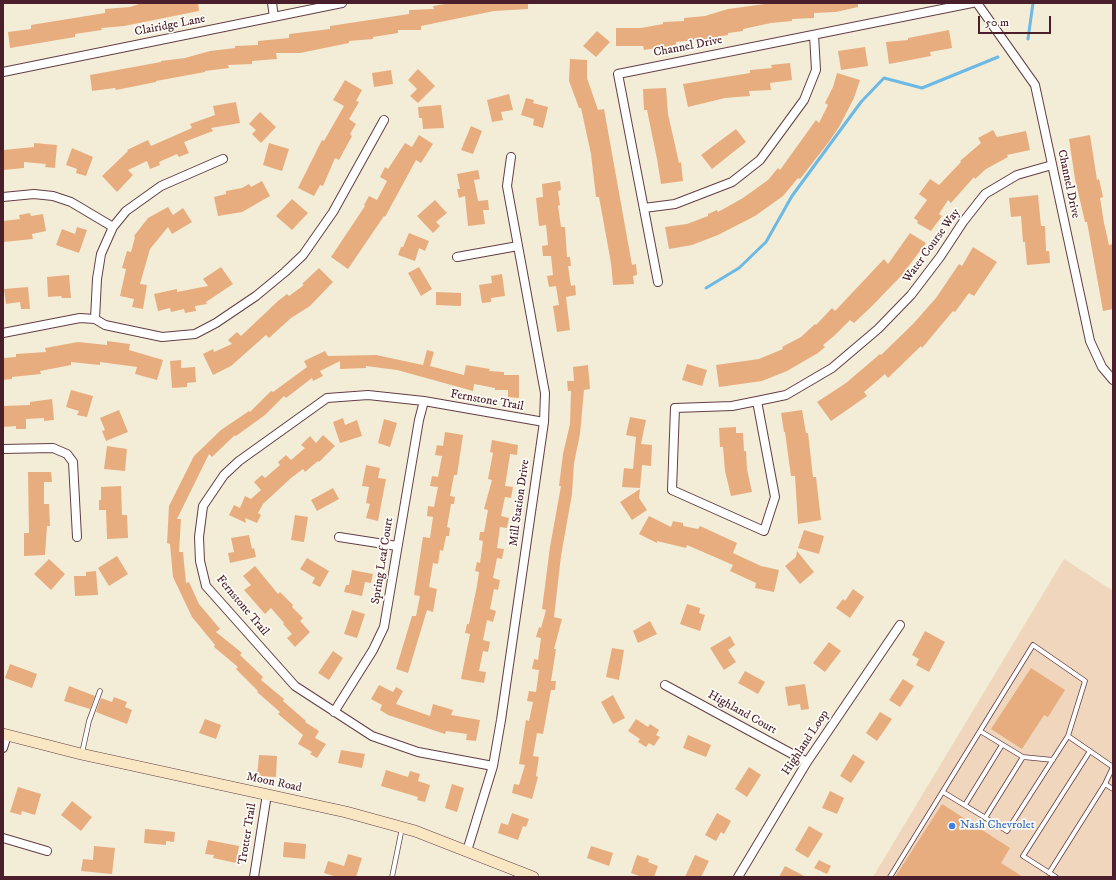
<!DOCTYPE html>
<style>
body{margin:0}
#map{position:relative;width:1116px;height:880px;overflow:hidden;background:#f3edd7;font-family:"IM FELL DW Pica",serif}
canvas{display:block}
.frame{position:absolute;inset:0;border:4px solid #4a1f2b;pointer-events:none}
.scale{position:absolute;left:978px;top:16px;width:73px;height:18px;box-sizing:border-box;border:2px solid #4a1f2b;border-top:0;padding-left:5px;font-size:12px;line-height:14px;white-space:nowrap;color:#4a1f2b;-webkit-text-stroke:3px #fdfcf7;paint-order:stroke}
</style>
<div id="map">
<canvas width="1116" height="880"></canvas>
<div class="frame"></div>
<div class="scale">50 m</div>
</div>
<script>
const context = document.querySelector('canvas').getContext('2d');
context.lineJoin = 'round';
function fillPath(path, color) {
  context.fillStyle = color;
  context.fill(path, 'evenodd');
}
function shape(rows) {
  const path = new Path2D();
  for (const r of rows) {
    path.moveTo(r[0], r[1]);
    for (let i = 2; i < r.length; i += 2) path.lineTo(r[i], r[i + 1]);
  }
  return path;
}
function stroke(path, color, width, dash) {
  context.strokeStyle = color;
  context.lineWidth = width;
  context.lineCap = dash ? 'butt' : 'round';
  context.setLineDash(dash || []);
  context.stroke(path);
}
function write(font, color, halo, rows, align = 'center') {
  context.font = font + ' "IM FELL DW Pica",serif';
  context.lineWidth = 3.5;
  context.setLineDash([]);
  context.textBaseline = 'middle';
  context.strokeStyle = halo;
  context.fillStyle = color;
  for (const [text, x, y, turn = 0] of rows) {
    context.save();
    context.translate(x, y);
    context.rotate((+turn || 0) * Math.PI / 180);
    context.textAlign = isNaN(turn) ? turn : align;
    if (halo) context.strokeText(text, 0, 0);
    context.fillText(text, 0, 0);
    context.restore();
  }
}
fillPath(shape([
 [1064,559,1113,591,1113,877,873,877]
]), '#efd6bc');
stroke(shape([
 [1028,39,1033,3],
 [706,288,739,268,766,242,792,196,861,102,884,78,922,88,998,57]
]), '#6cb9e5', 3);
fillPath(shape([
 [142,3,198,3,199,11,124,26,101,28,102,30,75,34,75,37,10,48,8,32,31,29,31,25,105,13,105,9,130,7],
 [451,3,528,3,528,9,494,11,421,26,421,30,398,30,398,33,373,37,373,39,349,41,349,43,300,53,276,53,277,59,252,61,252,64,228,65,229,68,205,71,205,72,156,81,156,82,116,90,115,88,92,91,90,75,161,62,161,61,185,58,210,51,235,48,235,46,258,45,258,41,289,38,289,34,330,29,330,26,409,14,409,10,434,9,433,6],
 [772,3,858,3,858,7,836,12,814,13,814,18,792,19,792,21,771,23,743,29,743,31,728,33,728,35,706,39,676,42,676,45,644,50,643,46,616,46,616,28,641,28,663,24,663,22,684,21,684,18,705,16,728,9],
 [949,30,952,48,930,52,931,56,889,64,886,42,908,40,908,38],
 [597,31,610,42,596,57,583,46],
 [865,47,868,66,841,70,838,51],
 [570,59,587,60,587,78,598,110,604,109,632,265,636,264,637,275,633,276,634,284,613,285,611,263,599,197,596,197,591,154,581,108,579,108,569,81],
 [790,63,792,80,770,83,771,90,749,91,750,96,725,98,688,107,683,84,750,73,750,70,772,68,771,65],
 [418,69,435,86,418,103,410,96,417,89,408,80],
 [391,70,393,84,374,87,372,73],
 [837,73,860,80,854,98,839,127,828,143,800,179,798,178,783,196,755,216,718,235,692,245,669,249,665,227,687,224,708,216,708,214,717,210,718,212,743,198,768,180,778,168,780,170,816,120,819,123,828,105,825,103,833,87],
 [345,80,362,90,356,101,359,102,349,119,356,124,350,134,352,136,339,160,335,158,323,186,320,185,314,196,298,188,322,140,324,141,344,106,333,100],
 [666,88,668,114,679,163,681,162,683,181,661,184,657,159,647,110,644,110,643,89],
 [509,94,513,110,501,112,503,120,492,122,487,100],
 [526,98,534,100,533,103,548,107,543,128,533,125,534,119,521,115],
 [236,102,240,123,211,128,213,131,184,142,189,153,179,157,177,154,159,162,160,165,150,169,147,161,128,170,133,175,117,192,102,176,128,151,127,150,148,140,151,146,192,128,190,124,215,115,213,106],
 [441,105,444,128,423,129,422,118,419,118,418,107],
 [260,112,276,127,261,143,252,134,256,130,249,124],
 [471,126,482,131,473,154,461,150],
 [736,129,746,142,712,169,701,155],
 [993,130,997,137,1026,131,1030,150,1007,155,1008,157,986,169,975,179,974,177,951,203,948,200,939,214,942,216,931,231,917,223,918,221,914,218,927,200,919,194,930,179,939,185,961,162,960,161,981,143,978,138],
 [419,135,433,144,421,163,416,160,385,217,384,216,348,269,331,257,365,206,364,205,369,196,377,200,387,181,380,177,385,167,388,169,405,143,412,147],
 [1090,135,1097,180,1099,179,1103,197,1100,198,1104,223,1109,245,1113,244,1113,309,1103,311,1087,222,1085,222,1075,179,1069,139],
 [34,143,57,145,55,168,45,167,46,164,24,162,24,168,3,170,3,150,34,147],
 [269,143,289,149,282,171,263,165],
 [72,148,93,157,86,176,76,173,77,169,66,165],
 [478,170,480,179,474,180,478,201,488,200,489,210,483,210,485,224,468,226,465,196,459,198,457,189,460,189,457,174],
 [262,181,270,196,242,212,218,216,214,197,226,194,226,191,242,188,249,184,251,187],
 [560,181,561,190,558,191,560,205,558,206,561,227,565,227,567,257,570,257,571,266,568,266,571,286,575,285,576,295,566,297,570,330,557,332,553,306,559,305,556,286,549,287,547,276,553,275,551,256,543,256,542,246,548,245,546,225,539,226,536,198,543,197,542,184],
 [1038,195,1041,226,1045,226,1046,251,1049,251,1050,263,1027,265,1025,242,1023,242,1021,216,1011,217,1009,198],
 [292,199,308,213,292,230,276,216],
 [435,200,447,213,436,222,440,226,433,233,417,216],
 [168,207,173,215,183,208,192,222,172,234,168,227,150,249,140,284,147,285,143,309,132,307,134,299,120,296,126,269,122,268,127,251,131,252,135,237,134,236,148,218],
 [30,213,31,216,43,214,46,231,32,234,33,239,3,242,3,221,20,219,19,215],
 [77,227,87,230,79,253,56,245,62,229,75,234],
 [409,233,429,241,425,251,419,248,415,261,398,255,401,247,403,247],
 [910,233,926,243,902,275,872,306,854,323,850,320,834,336,823,345,825,347,818,353,787,371,762,381,719,387,716,365,759,359,783,349,782,347,801,337,815,324,816,325,832,308,835,311,884,259,888,264],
 [973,247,997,262,974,296,969,293,955,312,953,311,922,348,921,346,888,378,885,374,864,392,867,396,831,421,817,402,846,383,880,354,881,355,913,324,936,298,959,264,962,266],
 [221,267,233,284,206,302,207,304,195,306,196,311,185,313,184,309,171,312,170,308,158,311,154,294,177,289,177,292,208,286,203,279],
 [419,267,432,289,421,296,408,273],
 [319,268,333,282,310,306,291,318,269,338,266,335,231,366,213,375,203,354,213,349,214,352,232,344,228,340,237,332,241,336,278,301,287,294,289,296,304,285,302,284],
 [502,274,505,296,491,298,491,302,482,303,479,285,492,283,491,276],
 [69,275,71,298,62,298,61,296,48,297,47,277],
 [28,287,30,309,21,309,20,302,6,304,4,289],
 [436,292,461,293,461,306,436,305],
 [107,341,130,344,129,350,163,360,157,380,135,374,137,367,100,362,100,365,71,362,71,365,40,371,41,374,12,377,12,379,3,380,3,358,16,357,16,354,46,352,45,348,78,342,107,345],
 [427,350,434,352,430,366,464,375,466,365,490,369,489,371,504,372,504,375,519,375,519,398,508,397,508,390,495,390,495,388,474,384,473,391,397,370,366,366,366,368,340,369,340,361,320,371,323,376,313,381,312,378,286,398,284,396,265,415,236,436,235,435,212,457,209,454,177,519,181,519,179,552,183,552,186,583,189,582,199,604,220,629,216,632,242,653,240,655,263,677,261,680,284,699,283,701,306,721,305,722,319,731,315,738,326,744,317,758,310,754,312,752,298,744,303,735,278,714,280,712,257,692,258,691,236,669,238,667,214,647,215,645,192,617,173,577,170,544,167,543,169,506,194,456,221,430,249,411,250,412,271,391,273,392,307,367,304,361,325,351,328,356,376,355,423,365],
 [181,360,181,368,195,367,196,382,187,383,187,387,172,388,170,361],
 [687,364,707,370,702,386,682,380],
 [588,365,590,389,584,390,580,434,574,463,572,494,561,556,554,617,562,619,554,649,556,649,551,681,556,681,555,690,551,690,543,734,537,733,533,756,539,757,536,776,538,777,532,799,512,793,514,784,519,785,525,765,519,764,526,720,529,721,533,702,527,701,529,691,536,692,539,670,532,669,534,659,538,660,541,638,536,637,539,627,541,628,546,610,542,609,550,547,561,486,559,486,563,454,570,424,571,391,568,391,567,381,574,381,573,367],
 [71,390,93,396,87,417,77,415,79,411,66,407],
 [52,399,54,420,44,421,44,418,26,419,26,429,16,429,16,426,3,427,3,406,30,405,30,402],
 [119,410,128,432,106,441,102,431,105,430,100,418],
 [802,410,806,433,808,433,813,477,816,477,821,520,798,524,795,476,791,476,785,432,784,432,781,413],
 [630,417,646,420,641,444,652,445,651,466,642,465,640,488,622,487,624,468,633,469,636,437,626,435],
 [343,418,345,425,357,420,362,436,340,443,333,422],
 [384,419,397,423,390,447,378,443],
 [736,427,736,433,743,433,744,451,746,451,747,469,752,492,731,496,725,471,723,447,720,447,719,428],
 [445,432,463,435,457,475,454,475,450,496,455,497,454,504,451,504,447,527,450,528,449,536,446,536,443,551,440,550,438,564,433,563,429,587,437,589,433,612,427,610,408,673,396,669,412,616,416,616,420,596,414,595,423,537,430,538,433,517,427,516,428,506,434,507,438,487,430,486,432,476,438,477,442,456,435,455,437,445,443,446],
 [323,435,335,446,319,462,318,461,305,472,303,469,291,478,263,504,258,513,261,515,257,523,245,518,246,523,229,515,234,505,240,508,245,496,251,499,261,490,254,482,262,475,265,478,280,465,278,462,286,455,291,460,305,448,301,445,310,436,316,443],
 [492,440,518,445,517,455,510,454,507,474,505,486,513,487,511,498,505,497,501,516,509,518,507,528,500,527,497,548,504,549,502,559,497,558,493,578,500,580,498,590,494,589,490,609,496,611,493,622,487,620,483,640,490,642,488,652,483,651,479,671,486,672,484,683,461,679,470,634,465,633,467,624,469,624,477,586,479,572,475,571,477,562,480,563,483,541,479,540,480,532,484,532,488,510,484,509,492,480,488,479,493,453,490,452],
 [107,446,127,449,125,471,104,469],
 [366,465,380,468,378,478,386,479,378,521,366,518,370,504,366,503,369,487,362,486],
 [28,472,51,472,52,482,44,482,44,504,49,504,50,526,47,526,45,555,24,556,24,533,29,533],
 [121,486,122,515,127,515,128,538,107,539,106,510,99,510,99,500,101,500,101,487],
 [333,488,339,499,317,511,311,500],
 [640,489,639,498,647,510,632,520,620,502],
 [295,515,308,517,304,542,291,540],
 [649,516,671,527,673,521,683,523,683,526,698,529,700,526,737,543,733,553,761,566,779,570,774,592,755,588,756,583,730,571,733,565,687,545,686,548,657,541,657,543,639,534],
 [804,530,824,536,819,554,798,548],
 [249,535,252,549,254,548,256,557,230,563,228,553,234,552,231,538],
 [797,551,814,572,800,584,785,566,796,557],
 [117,556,128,574,109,586,98,568],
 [307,558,329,571,320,587,312,583,315,578,300,569],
 [49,559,65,574,51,590,34,574],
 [255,566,278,594,280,592,293,605,292,607,303,618,300,621,310,632,295,647,287,638,292,634,283,624,284,623,271,608,265,614,244,590,251,585,243,576],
 [352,570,373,574,371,583,365,582,362,596,344,592,346,585,349,585],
 [96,571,98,595,75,596,74,576,86,576,86,572],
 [853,589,864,597,850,618,836,608,843,599,845,601],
 [687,604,700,608,699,613,705,615,700,631,680,624],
 [352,610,365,614,357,638,344,634],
 [650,621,657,634,638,643,633,631],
 [925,631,945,642,929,672,916,665,919,659,912,655],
 [730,636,735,645,728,650,736,662,724,670,710,648],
 [829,642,841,651,825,672,813,663],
 [612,648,624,650,619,680,606,677],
 [333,651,343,658,329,680,318,673],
 [10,664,37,674,32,688,5,678],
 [1031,668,1065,690,1048,717,1044,715,1022,749,991,729],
 [745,671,765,682,758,694,738,683],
 [903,679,914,686,900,707,889,700],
 [805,684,809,709,801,710,800,704,788,706,785,687],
 [379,685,393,692,396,687,403,691,396,704,430,716,433,704,453,710,451,715,480,720,476,741,466,740,467,734,446,731,445,734,388,715,380,710,382,705,371,699],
 [69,686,95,696,90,709,64,701],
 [613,695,625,718,613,724,601,702],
 [114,697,127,702,125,707,132,710,127,724,96,712,101,698,112,702],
 [880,712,892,719,877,741,866,733],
 [205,719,221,725,216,739,199,733],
 [636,719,648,727,650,724,659,730,656,735,660,737,654,746,649,743,646,747,638,742,640,739,628,731],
 [688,735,711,745,706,757,683,748],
 [341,750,365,754,362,768,338,763],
 [853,754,865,762,851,783,840,776],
 [259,755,277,756,276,777,257,776],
 [749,767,761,775,747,797,735,789],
 [386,770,408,777,410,771,420,774,418,781,430,785,425,802,417,800,418,797,381,786],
 [452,784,464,788,457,812,445,808],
 [18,787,41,794,35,815,22,811,21,815,10,812],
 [830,791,844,798,837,814,822,808],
 [72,801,92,817,81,831,61,815],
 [942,804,1010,848,1001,863,1023,877,895,877],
 [512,813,529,819,526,827,523,826,518,840,498,833,501,823,508,825],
 [717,813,731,821,724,834,721,832,716,841,705,835],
 [809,826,823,834,808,858,795,850],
 [145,829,175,832,174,842,166,841,166,845,144,843],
 [208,840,239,846,236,863,213,858,214,855,205,854],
 [284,842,306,844,305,859,283,857],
 [94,846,115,848,112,874,81,871,83,859,93,860],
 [591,846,613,853,609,866,587,858],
 [348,854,362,858,356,877,337,877,324,873,328,861,344,866],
 [637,855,649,859,648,862,658,866,654,877,642,877,631,873],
 [695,855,709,861,701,877,685,877],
 [819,860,831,866,827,874,814,868],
 [785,866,806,877,779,877]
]), '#e7ad7f');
const lane = shape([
 [980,731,1023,757,1053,760],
 [1068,736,1113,767],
 [82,753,89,721,100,691],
 [1105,784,1113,789],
 [965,805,1002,745],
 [985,818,1023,757],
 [1049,873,1105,784,1113,767],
 [392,877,402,828],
 [890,877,980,731,1033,645,1085,681,1068,736,1007,831,943,792],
 [1056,877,1023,856,1090,751]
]);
const street = shape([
 [272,3,274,17],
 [977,3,1035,85,1090,341,1102,367,1113,380],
 [3,72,342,3],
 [3,197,34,194,53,196,71,202,113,227],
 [644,208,675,204,732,182,760,160,804,100,816,70,814,35],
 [457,257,518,246],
 [658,282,618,74,972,3],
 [95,319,97,279,101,254,113,227,126,211,161,186,223,159],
 [3,333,80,318,95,319,105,325,162,337,195,334,216,323,256,296,285,272,303,255,333,212,384,120],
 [757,401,775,497,764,531,672,490,675,408,732,406,757,401,786,395,832,368,878,329,911,295,940,257,963,222,985,194,1017,175,1052,165],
 [3,449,53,448,67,454,73,462,77,537],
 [339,537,397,546],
 [665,685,807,762],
 [334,712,373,650,384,627,419,420,424,401],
 [3,748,7,735],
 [493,766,418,752,372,736,295,686,206,586,200,561,199,537,203,506,224,475,239,461,327,398,368,395,424,401,544,422],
 [3,838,47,851],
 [467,851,493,766,501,720,544,422,545,393,507,186,511,157],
 [254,877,267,794],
 [738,877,807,762,900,625]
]);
const secondary = shape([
 [3,734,81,754,346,812,415,831,533,877]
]);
stroke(lane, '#633e45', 5.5);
stroke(street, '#633e45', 10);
stroke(secondary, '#633e45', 12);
stroke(lane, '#fff', 4);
stroke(street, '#fff', 8);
stroke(secondary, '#f9e7c3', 11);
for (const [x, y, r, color] of [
 [952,826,4,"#3f7fe0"]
]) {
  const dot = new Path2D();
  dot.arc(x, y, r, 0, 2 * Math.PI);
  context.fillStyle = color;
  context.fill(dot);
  stroke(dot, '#fdfcf7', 1.5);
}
write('12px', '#4a1f2b', '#fdfcf7', [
 ["Clairidge Lane",170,26,-11],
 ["Channel Drive",688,47,-11],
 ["Channel Drive",1068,184,78],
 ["Water Course Way",932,246,-54],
 ["Fernstone Trail",487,401,10],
 ["Mill Station Drive",520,503,-82],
 ["Spring Leaf Court",383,561,-81],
 ["Fernstone Trail",242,606,50],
 ["Highland Court",742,713,29],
 ["Highland Loop",806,743,-57],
 ["Moon Road",274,783,12],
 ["Trotter Trail",248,834,-81]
]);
write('12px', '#366cbe', '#fdfcf7', [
 ["Nash Chevrolet",960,826]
], 'left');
</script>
